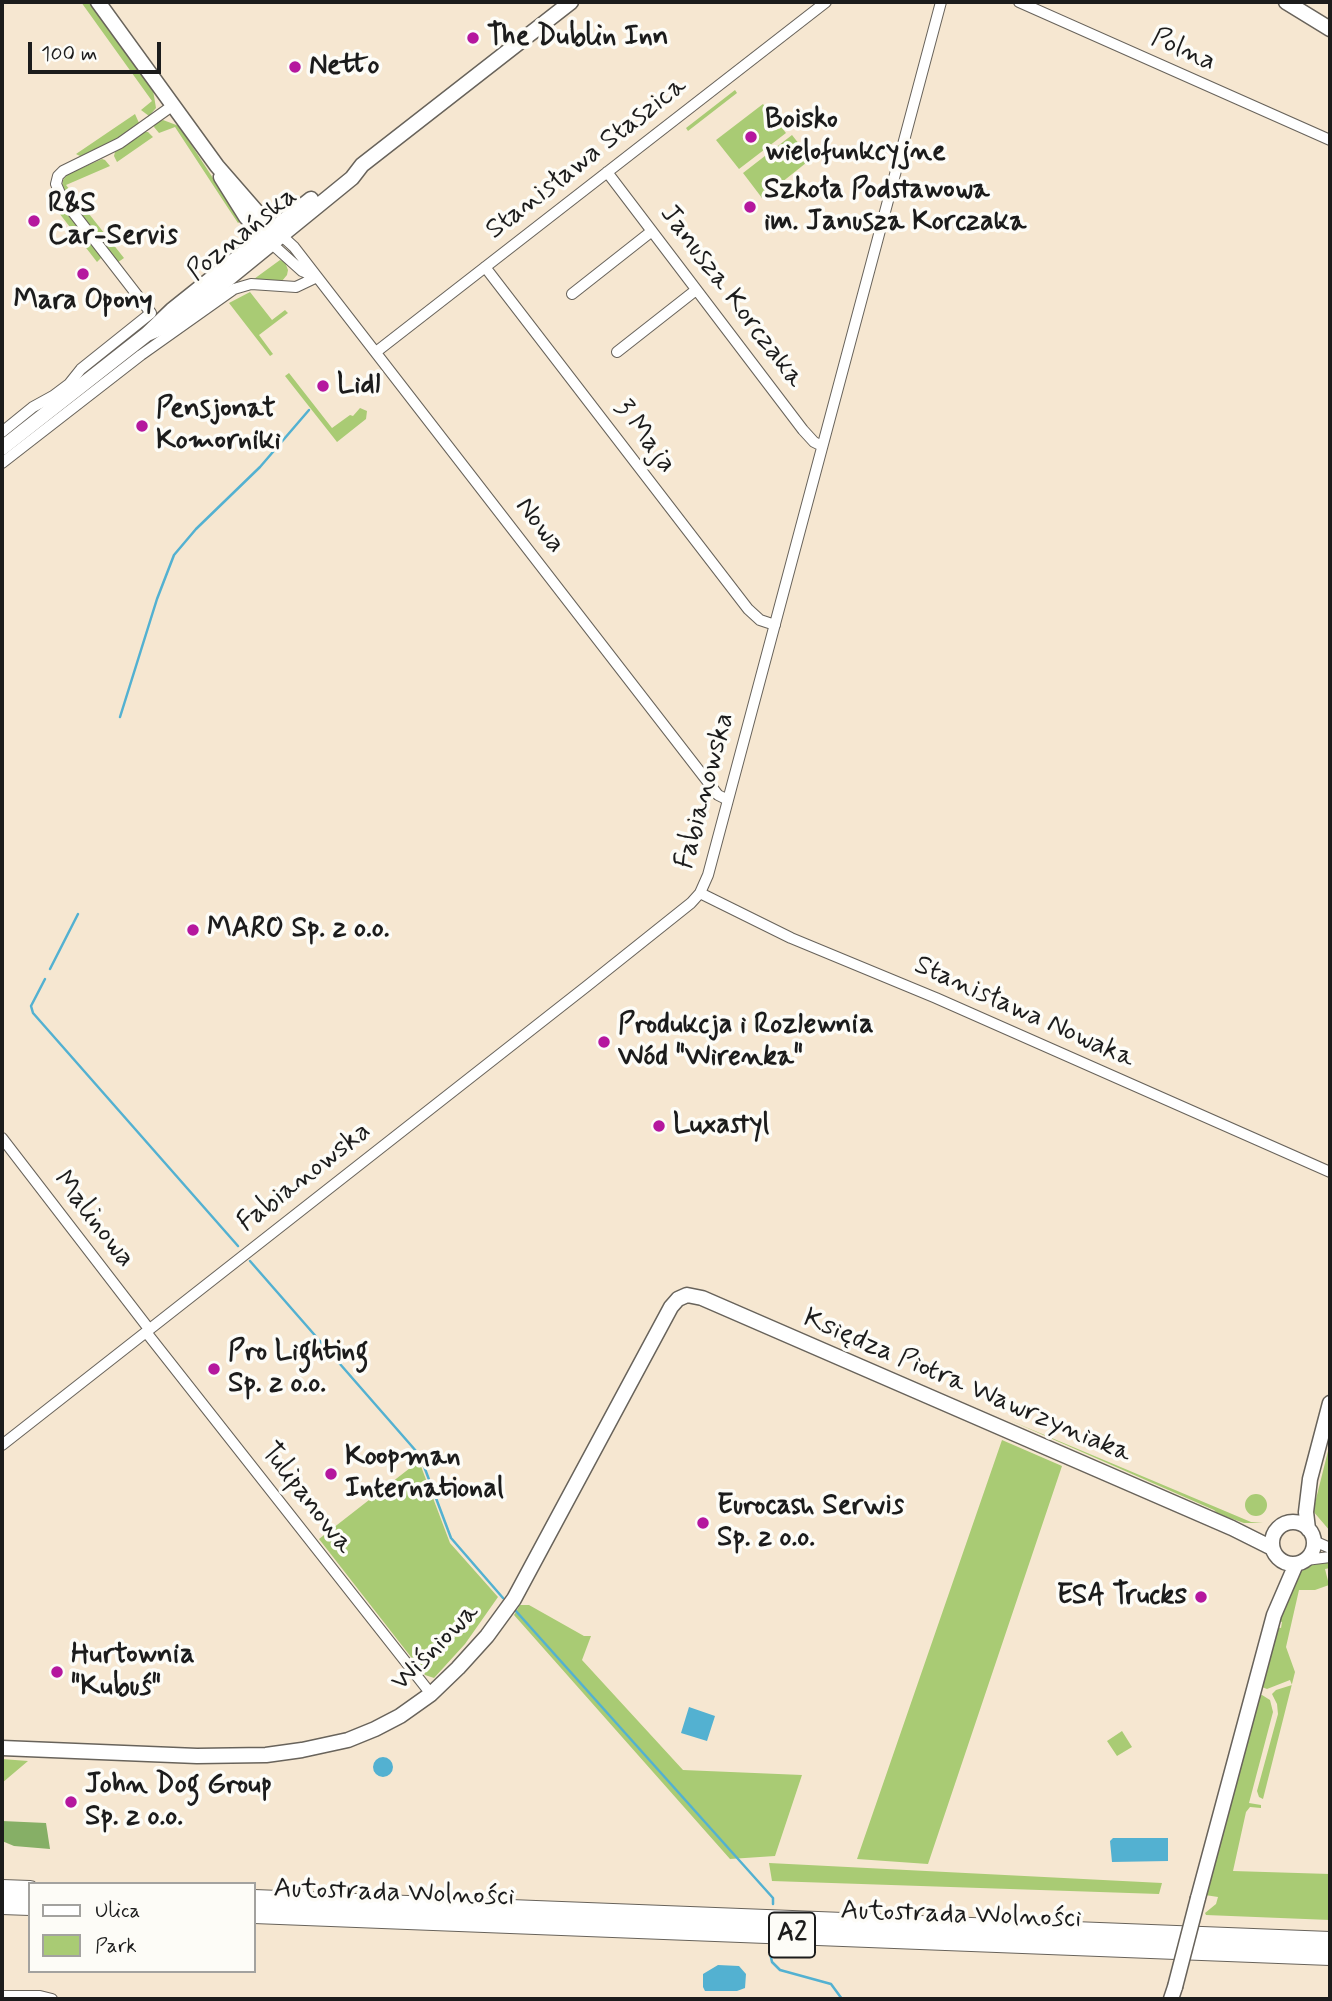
<!DOCTYPE html>
<meta charset="utf-8">
<style>
body{margin:0}
#map{position:relative;width:1332px;height:2001px;overflow:hidden;background:#f6e7d1;font-family:Mynerve,sans-serif}
canvas{display:block}
.frame{position:absolute;inset:0;border:4px solid #1c1c1c;pointer-events:none}
.legend{position:absolute;left:28px;top:1882px;width:228px;height:91px;box-sizing:border-box;background:#fdfcf7;border:2px solid #a3a29f;margin:0;padding:9px 12px;list-style:none;font-size:21px;color:#1c1c1c}
.legend li{display:flex;align-items:center;gap:14px;height:35px}
.legend b{width:35px;border:2px solid #a3a29f}
.scale{position:absolute;left:28px;top:42px;width:133px;height:32px;box-sizing:border-box;border:4px solid #1c1c1c;border-top:0;padding-left:9px;font-size:21px;line-height:24px;white-space:nowrap;color:#1c1c1c;-webkit-text-stroke:5px #fdfcf7;paint-order:stroke}
</style>
<div id="map">
<canvas width="1332" height="2001"></canvas>
<div class="frame"></div>
<ul class="legend">
<li><b style="height:9px;background:#fff"></b>Ulica</li>
<li><b style="height:19px;background:#a9cb74"></b>Park</li>
</ul>
<div class="scale">100 m</div>
</div>
<script>
const context = document.querySelector('canvas').getContext('2d');
context.lineJoin = 'round';
function fillPath(path, color) {
  context.fillStyle = color;
  context.fill(path, 'evenodd');
}
function shape(rows) {
  const path = new Path2D();
  for (const r of rows) {
    if (r.length === 3) {
      path.moveTo(r[0] + r[2], r[1]);
      path.arc(r[0], r[1], r[2], 0, 2 * Math.PI);
      continue;
    }
    path.moveTo(r[0], r[1]);
    for (let i = 2; i < r.length; i += 2) path.lineTo(r[i], r[i + 1]);
  }
  return path;
}
function stroke(path, color, width, dash) {
  context.strokeStyle = color;
  context.lineWidth = width;
  context.lineCap = dash ? 'butt' : 'round';
  context.setLineDash(dash || []);
  context.stroke(path);
}
function write(font, color, halo, rows, align = 'center') {
  context.font = font + ' Mynerve,sans-serif';
  context.lineWidth = 7;
  context.setLineDash([]);
  context.textBaseline = 'middle';
  context.strokeStyle = halo;
  context.fillStyle = color;
  for (const [text, x, y, turn = 0] of rows) {
    context.save();
    context.translate(x, y);
    context.rotate((+turn || 0) * Math.PI / 180);
    context.textAlign = isNaN(turn) ? turn : align;
    if (halo) context.strokeText(text, 0, 0);
    context.fillText(text, 0, 0);
    context.restore();
  }
}
fillPath(shape([
 [81,2,89,2,153,90,156,108,149,116,141,110,152,101],
 [735,90,737,93,688,131,686,128],
 [763,104,786,133,739,169,716,140],
 [135,114,139,123,123,136,82,157,76,154],
 [163,120,179,126,241,221,238,223,228,208,175,127,159,133,154,127,155,123],
 [144,132,148,132,153,137,117,162,114,156,115,152],
 [792,135,811,159,762,198,743,173],
 [102,159,105,160,110,166,66,185,124,258,117,263,67,198,62,187,63,180,68,174],
 [54,195,100,255,101,258,97,262,49,200],
 [280,260,285,262,288,270,287,275,282,281,254,279],
 [250,292,272,320,285,310,288,313,259,335,273,354,270,356,229,303],
 [289,373,332,428,350,415,353,416,360,408,367,411,366,419,337,442,285,376],
 [1009,1420,1251,1522,1263,1523,1244,1523,1218,1514,1214,1510],
 [1002,1440,1062,1466,928,1864,857,1859],
 [1330,1443,1330,1531,1313,1511],
 [419,1461,450,1543,498,1597,465,1644,434,1678,425,1675,319,1539],
 [1256,1505,11],
 [1330,1561,1330,1568,1325,1569,1329,1585,1315,1590,1299,1590,1286,1647,1295,1672,1263,1799,1259,1797,1257,1791,1278,1714,1277,1704,1272,1694,1276,1690,1292,1685,1290,1680,1267,1689,1262,1687,1275,1627,1281,1628,1282,1622,1277,1621,1296,1574,1317,1562],
 [520,1605,529,1605,584,1636,591,1636,582,1660,683,1770,802,1775,775,1856,730,1859,514,1615],
 [1262,1695,1270,1700,1273,1712,1249,1803,1261,1805,1261,1808,1250,1807,1246,1812,1233,1871,1330,1874,1330,1920,1206,1915,1205,1913,1216,1904,1218,1897,1205,1895,1258,1696],
 [1122,1731,1132,1747,1117,1756,1107,1741],
 [2,1759,28,1761,2,1783],
 [769,1863,1162,1883,1159,1894,772,1881]
]), '#a9cb74');
fillPath(shape([
 [2,1821,46,1823,50,1849,14,1846,2,1841]
]), '#86af66');
fillPath(shape([
 [689,1707,715,1716,707,1741,681,1733],
 [383,1767,10],
 [1113,1838,1168,1838,1168,1861,1112,1862,1110,1841],
 [718,1965,739,1966,746,1974,745,1988,737,1991,705,1991,703,1987,703,1974]
]), '#53b1d1');
stroke(shape([
 [120,717,157,599,174,555,196,529,260,467,309,410],
 [50,969,78,914],
 [45,979,31,1006,33,1013,238,1246],
 [250,1261,416,1451,422,1461,451,1538,503,1598],
 [515,1610,773,1898,773,1904],
 [770,1953,772,1962,780,1970,831,1984,842,1999]
]), '#53b1d1', 2.5);
const street = shape([
 [1019,2,1330,140],
 [607,172,803,430,814,442,822,446],
 [282,236,294,247,718,795,728,800],
 [272,244,302,271,317,277],
 [485,267,748,609,760,620,775,625],
 [572,294,652,231],
 [376,352,826,2],
 [617,352,696,290],
 [2,432,33,407,53,396,69,384,81,369,151,313,62,198,56,184,58,176,63,171,120,143,172,106],
 [2,463,141,355,234,289,251,284,296,287,317,277],
 [700,893,791,938,936,998,1330,1172],
 [2,1138,149,1329],
 [146,1332,431,1694],
 [2,1445,587,986,691,903,700,893,708,875,941,2],
 [1314,1541,1330,1548],
 [1306,1560,1330,1557],
 [2,1996,40,1996,52,1999]
]);
const secondary = shape([
 [98,2,217,166,264,220,280,235],
 [1286,2,1330,29],
 [221,177,246,217,269,242],
 [147,334,165,326,217,288,352,178,362,165,571,2],
 [2,448,147,334,172,310,311,199],
 [1293,1543,21],
 [1308,1529,1306,1512,1310,1479,1330,1403],
 [2,1748,197,1756,266,1755,302,1750,348,1740,375,1729,400,1716,431,1694,458,1668,487,1636,514,1599,671,1307,678,1299,687,1295,702,1298,1232,1528,1272,1548],
 [1198,1898,1274,1615,1296,1564],
 [1171,1999,1175,1987]
]);
const highway = shape([
 [2,1889,30,1890],
 [254,1899,1330,1941],
 [2,1905,30,1906],
 [254,1914,1330,1956]
]);
stroke(street, '#68635b', 12);
stroke(secondary, '#68635b', 17);
stroke(highway, '#68635b', 20);
stroke(street, '#fff', 10);
stroke(secondary, '#fff', 14);
stroke(highway, '#fff', 18);
const secondaryBridge = shape([
 [1175,1987,1198,1898]
]);
stroke(secondaryBridge, '#68635b', 17, []);
stroke(secondaryBridge, '#fff', 14);
for (const [x, y, r, color] of [
 [473,38,7,"#b5179e"],
 [295,67,7,"#b5179e"],
 [751,137,7,"#b5179e"],
 [750,207,7,"#b5179e"],
 [34,221,7,"#b5179e"],
 [83,274,7,"#b5179e"],
 [323,386,7,"#b5179e"],
 [142,426,7,"#b5179e"],
 [193,930,7,"#b5179e"],
 [604,1042,7,"#b5179e"],
 [659,1126,7,"#b5179e"],
 [214,1369,7,"#b5179e"],
 [331,1474,7,"#b5179e"],
 [703,1523,7,"#b5179e"],
 [1201,1597,7,"#b5179e"],
 [57,1672,7,"#b5179e"],
 [71,1802,7,"#b5179e"]
]) {
  const dot = new Path2D();
  dot.arc(x, y, r, 0, 2 * Math.PI);
  context.fillStyle = color;
  context.fill(dot);
  stroke(dot, '#fdfcf7', 2.5);
}
for (const [x, y, w] of [
 [792,1935,46]
]) {
  const box = new Path2D();
  box.roundRect(x - w / 2, y - 22.5, w, 45, 5);
  context.fillStyle = '#fdfcf7';
  context.fill(box);
  stroke(box, '#1c1c1c', 2);
}
write('bold 26px', '#1c1c1c', null, [
 ["A2",792,1935]
]);
write('bold 28px', '#1c1c1c', '#fdfcf7', [
 ["The Dublin Inn",487,38],
 ["Netto",309,67],
 ["Boisko",765,121],
 ["wielofunkcyjne",765,153],
 ["Szkoła Podstawowa",764,191],
 ["im. Janusza Korczaka",764,223],
 ["R&S",48,205],
 ["Car-Servis",48,237],
 ["Mara Opony",83,302,"center"],
 ["Lidl",337,386],
 ["Pensjonat",156,410],
 ["Komorniki",156,442],
 ["MARO Sp. z o.o.",207,930],
 ["Produkcja i Rozlewnia",618,1026],
 ["Wód \"Wirenka\"",618,1058],
 ["Luxastyl",673,1126],
 ["Pro Lighting",228,1353],
 ["Sp. z o.o.",228,1385],
 ["Koopman",345,1458],
 ["International",345,1490],
 ["Eurocash Serwis",717,1507],
 ["Sp. z o.o.",717,1539],
 ["ESA Trucks",1187,1597,"right"],
 ["Hurtownia",71,1656],
 ["\"Kubuś\"",71,1688],
 ["John Dog Group",85,1786],
 ["Sp. z o.o.",85,1818]
], 'left');
write('28px', '#1c1c1c', '#fdfcf7', [
 ["Polna",1183,51,24],
 ["Stanisława Staszica",587,159,-38],
 ["Poznańska",243,235,-39],
 ["Janusza Korczaka",731,297,53],
 ["3 Maja",644,437,53],
 ["Nowa",539,526,52],
 ["Fabianowska",706,791,-75],
 ["Stanisława Nowaka",1024,1013,24],
 ["Fabianowska",305,1178,-38],
 ["Malinowa",93,1220,52],
 ["Księdza Piotra Wawrzyniaka",967,1387,23],
 ["Tulipanowa",306,1499,52],
 ["Wiśniowa",436,1648,-45],
 ["Autostrada Wolności",394,1894,2],
 ["Autostrada Wolności",961,1916,2]
]);
</script>
